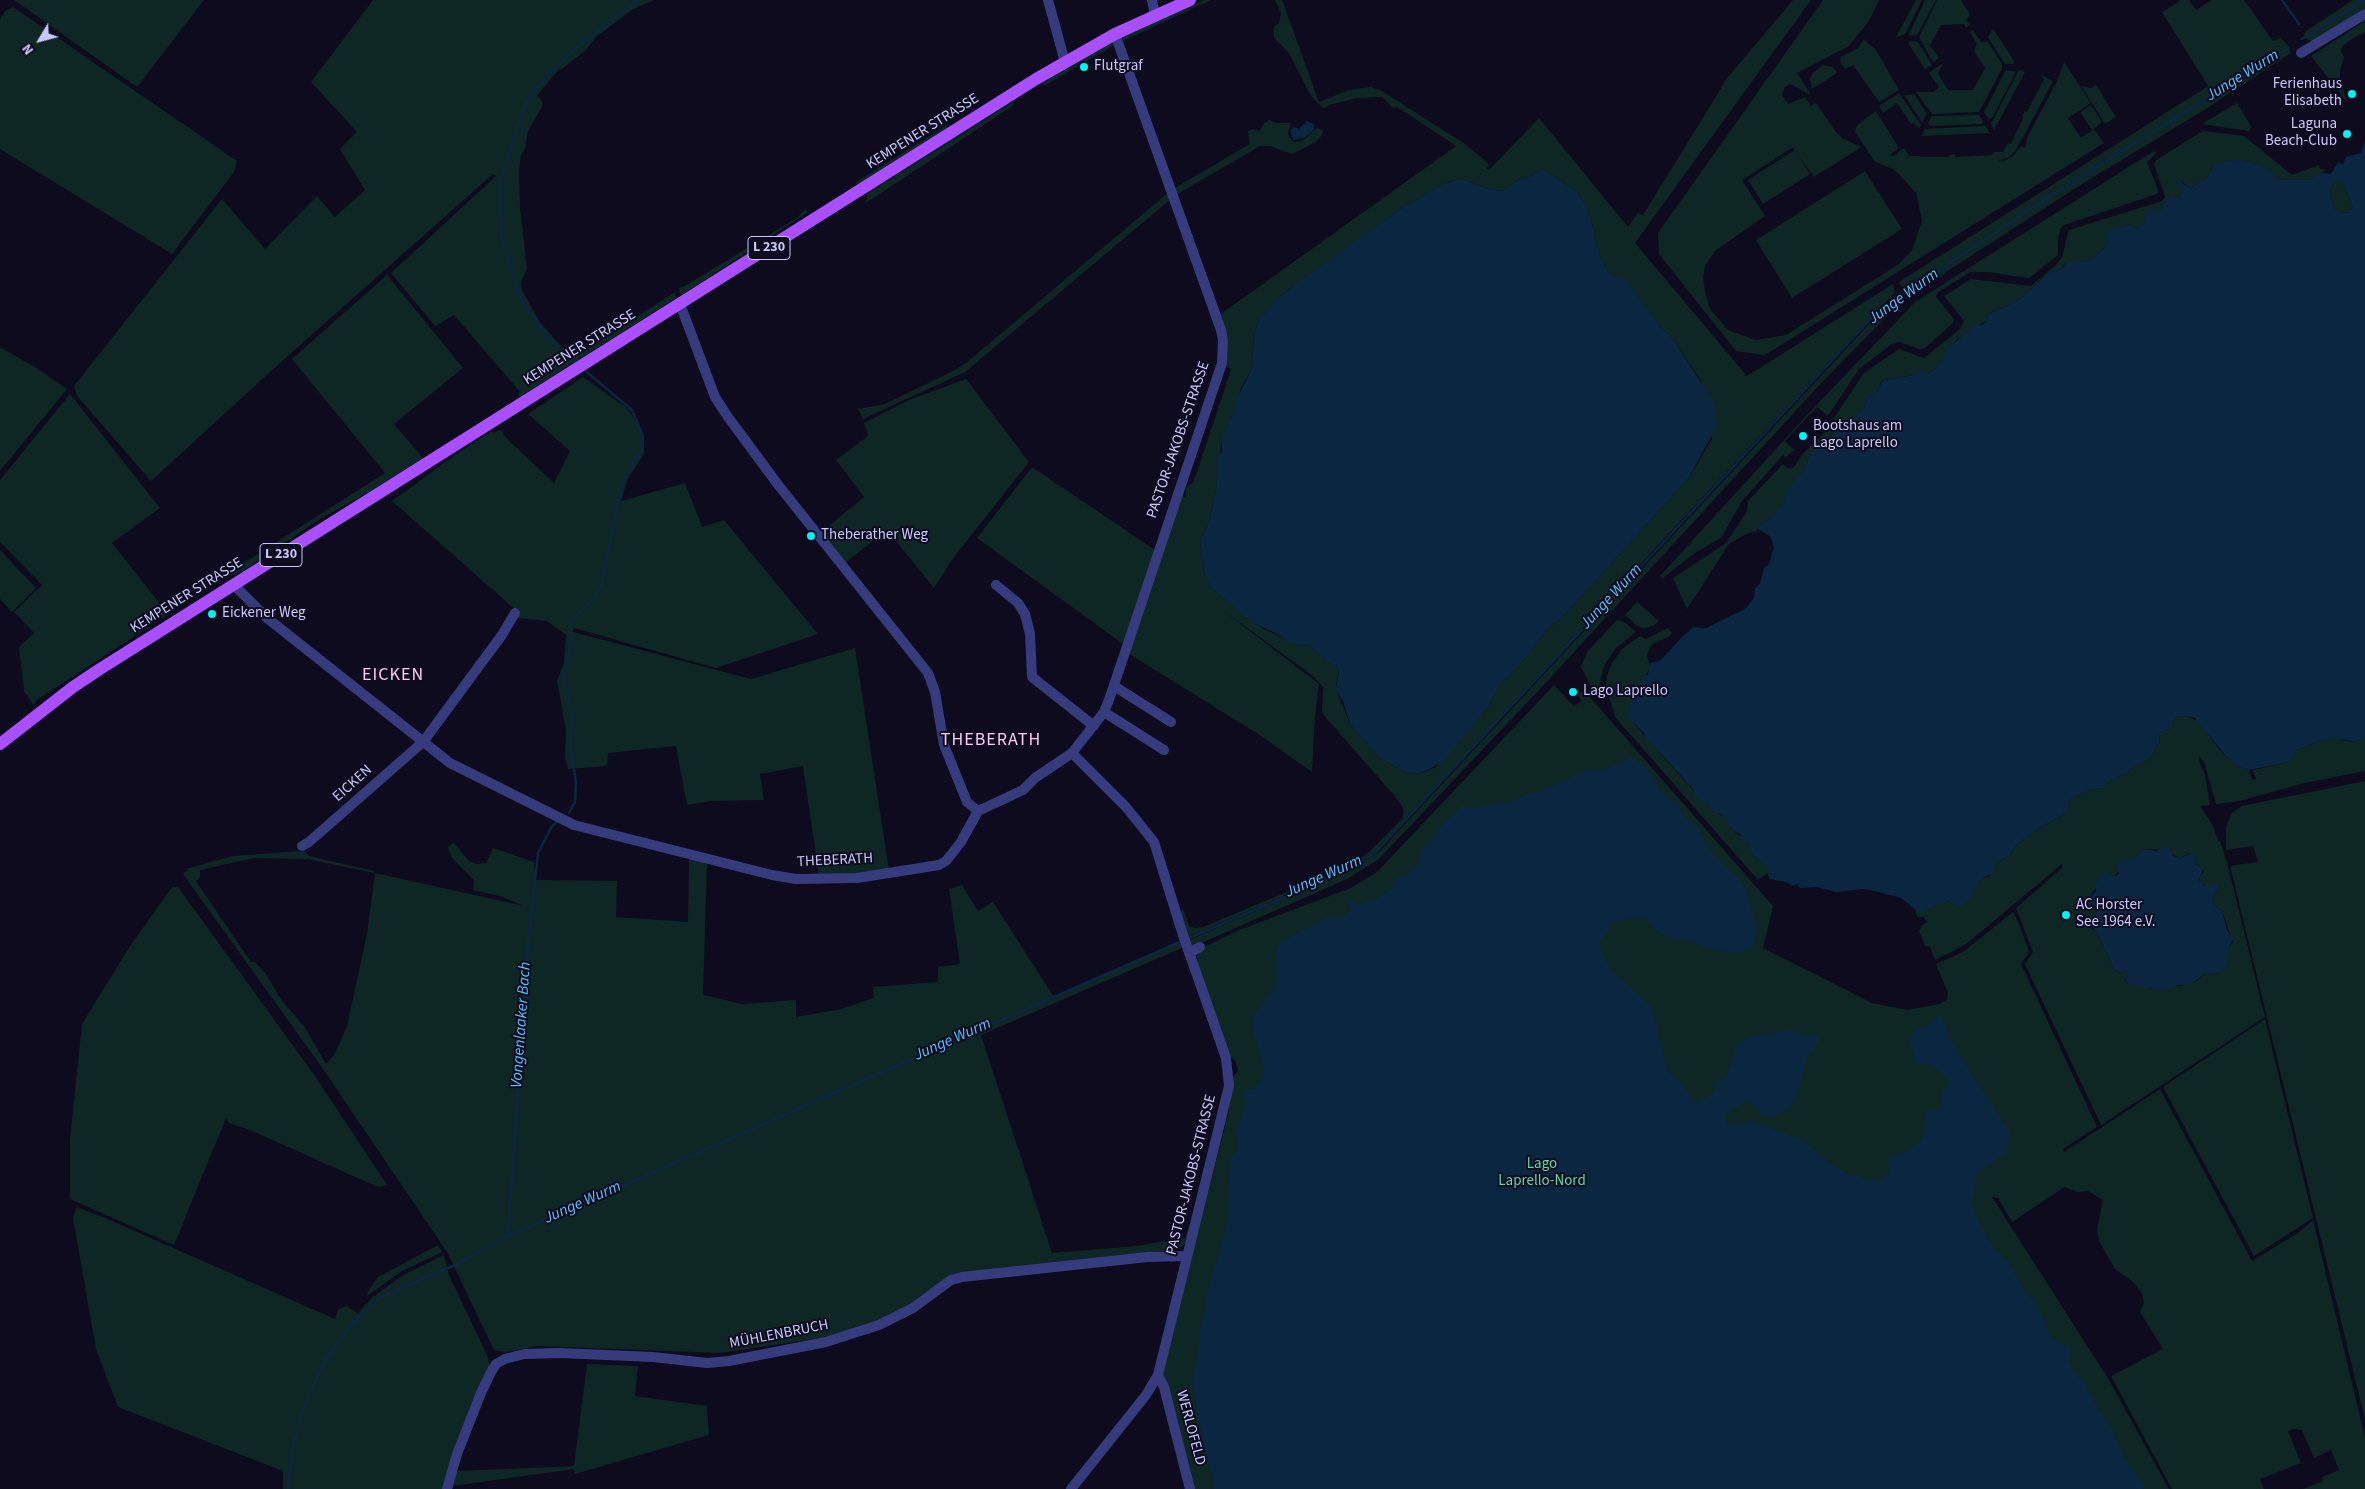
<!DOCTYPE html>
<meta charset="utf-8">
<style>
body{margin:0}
#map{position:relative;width:2365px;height:1489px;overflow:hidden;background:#0d0b1d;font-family:"Source Sans 3",sans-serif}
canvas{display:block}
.north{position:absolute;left:15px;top:15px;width:50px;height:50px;-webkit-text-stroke:4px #0d0b1d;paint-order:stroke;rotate:233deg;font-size:14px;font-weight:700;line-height:20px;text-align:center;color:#c8c8ff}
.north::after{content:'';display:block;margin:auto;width:18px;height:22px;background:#c8c8ff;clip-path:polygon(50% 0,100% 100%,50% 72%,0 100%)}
</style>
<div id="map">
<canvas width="2365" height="1489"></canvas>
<div class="north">N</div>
</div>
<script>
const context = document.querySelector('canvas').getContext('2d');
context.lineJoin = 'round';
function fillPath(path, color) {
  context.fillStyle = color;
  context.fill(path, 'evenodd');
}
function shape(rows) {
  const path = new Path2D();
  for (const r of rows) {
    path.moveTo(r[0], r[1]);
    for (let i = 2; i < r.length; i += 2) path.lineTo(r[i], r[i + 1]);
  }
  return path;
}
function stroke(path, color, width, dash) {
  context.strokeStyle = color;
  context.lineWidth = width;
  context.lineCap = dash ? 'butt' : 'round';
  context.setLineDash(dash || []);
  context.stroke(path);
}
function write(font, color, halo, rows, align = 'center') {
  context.font = font + ' "Source Sans 3",sans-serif';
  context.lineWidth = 4;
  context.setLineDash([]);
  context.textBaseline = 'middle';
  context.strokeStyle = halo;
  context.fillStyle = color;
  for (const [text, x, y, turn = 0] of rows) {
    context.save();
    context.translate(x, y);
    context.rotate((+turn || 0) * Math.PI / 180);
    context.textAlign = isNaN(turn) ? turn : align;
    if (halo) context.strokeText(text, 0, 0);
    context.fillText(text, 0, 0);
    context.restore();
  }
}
fillPath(shape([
 [14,0,204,0,137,87],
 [373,0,654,0,633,9,596,37,587,49,562,69,558,70,537,96,542,100,542,107,528,131,525,148,521,155,519,171,520,207,527,268,521,283,522,290,539,321,572,359,675,292,676,298,519,397,518,394,520,392,454,315,435,326,391,273,496,176,493,174,280,363,151,481,77,396,74,386,222,199,265,249,317,196,335,217,365,190,340,149,357,132,311,82],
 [1204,0,1211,0,1123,41,1122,37],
 [1275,0,1282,0,1319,102,1349,90,1371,87,1382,91,1465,144,1489,164,1486,168,1489,170,1539,118,1628,227,1638,213,1643,215,1728,77,1793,0,1811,0,1635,243,1747,376,1893,284,1895,293,1876,312,1620,586,1570,644,1376,851,1353,866,1188,937,1180,914,1183,908,1189,926,1195,928,1203,927,1339,870,1367,854,1402,819,1404,810,1399,801,1322,713,1323,687,1313,676,1220,608,1319,684,1315,717,1312,772,1258,734,1126,652,1179,494,1186,498,1186,488,1194,481,1231,370,1225,364,1218,316,1456,146,1397,107,1393,108,1382,97,1357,98,1329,105,1324,109,1311,96,1289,53,1274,38,1274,27,1279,23,1281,13],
 [1544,170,1576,191,1588,208,1600,256,1607,270,1614,276,1626,280,1661,328,1671,336,1701,381,1712,439,1688,479,1562,618,1548,628,1525,659,1501,684,1487,708,1436,767,1421,773,1408,774,1378,757,1350,724,1338,694,1336,684,1339,671,1336,666,1328,662,1309,645,1301,646,1262,628,1210,587,1204,572,1200,541,1209,522,1216,490,1222,438,1233,415,1241,388,1253,367,1252,355,1255,332,1259,319,1289,289,1298,285,1403,207,1450,181,1465,180,1485,188,1501,191,1522,178,1529,177,1539,171],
 [1823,0,1879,0,1869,21,1849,46,1797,73,1811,95,1790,84,1784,88,1782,95,1788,104,1805,97,1811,106,1816,103,1836,132,1842,138,1861,147,1814,177,1798,155,1810,174,1763,204,1748,180,1795,150,1793,147,1742,180,1765,216,1715,251,1705,266,1703,277,1705,291,1710,309,1728,330,1756,340,1786,335,1899,264,1912,250,1922,221,1916,193,1895,170,1875,162,1855,132,1857,125,1876,111,1899,148,1890,155,1894,156,1904,148,1909,156,1919,156,1920,157,1949,157,1949,155,1955,154,1955,157,1992,155,1993,152,2003,152,2008,143,2011,144,2023,118,2022,116,2025,111,2027,112,2044,79,2042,78,2043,76,2053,81,2015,152,2009,157,1997,161,2004,161,2014,155,2021,146,2025,148,2027,138,2057,81,2064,62,2091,103,2068,118,2081,138,2094,129,2104,143,1765,355,1736,351,1659,254,1658,233],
 [1916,0,1922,0,1905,34,1896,37],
 [1925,0,1936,0,1917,35,1910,36,1909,34],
 [1937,0,1961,0,1970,14,1966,20,1970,25,1966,28,1964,24,1941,25,1930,45,1939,58,1933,62,1919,37],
 [2181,0,2189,0,2196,10,2212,0,2244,0,2273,41,2281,38,2289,47,2291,53,2204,110,2074,189,1908,297,1905,294,1899,282,2208,86,2162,12],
 [2353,0,2365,0,2365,8,2313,41,2306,39,2304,34,2306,31],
 [13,7,237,161,234,172,172,254,0,149,0,20,5,11],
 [2365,21,2365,32,2349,41,2343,46,2341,51,2344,57,2340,69,2340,80,2347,102,2311,56],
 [1973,30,1981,42,1988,42,2002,64,2002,69,1979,112,1932,114,1916,92,1933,92,1939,87,1929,73,1943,63,1938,74,1948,90,1973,90,1985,68,1974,51,1977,44,1970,32],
 [1992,30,1994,30,2014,61,2013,64,2005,64,1988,37],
 [1864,39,1876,50,1899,90,1879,102,1853,65,1845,69,1840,61,1841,57,1858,48],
 [1113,41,1116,44,1044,86,1043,83],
 [1910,41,1918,42,1932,65,1925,69,1908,43],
 [1823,65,1833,67,1837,73,1812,89,1810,79,1813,73],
 [2006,70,2016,72,1992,118,1989,119,1984,112],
 [2019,70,2025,72,1994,130,1991,124],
 [2096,85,2116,117,2105,124,2081,86,2091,88],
 [1899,93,1921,125,1919,128,1913,123,1911,124,1897,103,1883,113,1879,106],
 [1914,94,1927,114,1922,122,1904,95],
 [1013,102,1014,105,866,203,868,193,961,135,960,131,962,134],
 [2237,103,2251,126,2250,131,2202,124],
 [2091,105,2102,122,2092,130,2080,112],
 [1979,115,1983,122,1981,124,1930,126,1928,123,1932,116],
 [1269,120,1276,123,1291,123,1288,134,1293,142,1302,141,1317,128,1323,130,1322,135,1316,142,1292,154,1270,146,1260,146,1176,195,1173,189,1250,144,1248,131,1252,129,1260,131,1264,123],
 [947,125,946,129,857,185,856,182],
 [1985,126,1990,133,1922,136,1925,129],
 [2203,131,2244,136,2292,175,2319,165,2320,169,2326,169,2317,177,2309,180,2276,179,2251,162,2232,160,2213,167,2206,179,2190,188,2181,181,2178,185,2184,192,2181,198,2171,197,2164,203,2164,210,2138,228,2129,225,2111,229,2107,245,2097,255,2084,262,2066,262,2061,269,2049,273,2043,277,2025,295,2008,306,1988,314,1987,321,1970,329,1964,336,1957,339,1938,367,1928,373,1882,380,1877,391,1867,398,1865,406,1855,417,1837,430,1831,441,1822,443,1810,454,1805,471,1786,493,1784,503,1779,509,1764,524,1758,526,1757,531,1746,534,1729,544,1687,609,1673,578,1726,543,1747,511,1748,501,1783,464,1788,469,1794,467,1801,456,1824,433,1864,373,1899,349,1924,358,1960,329,1964,321,1944,296,1971,279,2031,286,2056,265,2062,257,2069,230,2162,201,2165,197,2154,164,2156,160],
 [2154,151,2156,153,2147,162,2158,190,2157,194,2064,225,2061,228,2058,238,2058,255,2029,278,1987,272,1970,272,1937,293,1936,297,1954,319,1952,324,1925,348,1919,349,1900,342,1893,343,1859,369,1828,416,1817,407,1785,441,1794,450,1786,457,1783,455,1742,501,1721,538,1696,552,1663,578,1660,576,1807,415,1915,302],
 [1865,171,1902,229,1792,298,1756,240],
 [2335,181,2341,181,2344,186,2353,207,2349,213,2337,211,2334,206,2329,191],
 [1169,192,1171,199,965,372,863,419,858,409,885,404,953,371,966,363],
 [806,208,807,213,804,215,683,294,680,294,678,288,683,287,797,218],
 [387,275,463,368,394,424,423,458,369,492,320,519,241,572,232,575,228,573,385,473,292,359],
 [1896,295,1899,304,1825,379,1540,689,1379,859,1345,880,1192,947,1189,940,1353,868,1379,852],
 [0,347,38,369,67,389,0,471],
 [583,377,626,407,640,427,644,438,644,454,627,480,621,501,685,483,702,527,724,520,818,634,716,668,574,628,573,632,751,679,855,648,889,870,847,876,819,876,803,766,760,774,764,800,711,801,687,805,676,746,608,753,607,766,568,769,565,758,566,730,557,681,564,662,566,635,547,621,517,618,518,612,392,501,455,455,492,431,494,433,499,430,503,431,503,435,554,483,570,451,528,414],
 [966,379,1029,462,954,557,934,588,887,530,845,563,820,533,864,497,836,460,868,436,864,423,909,400],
 [70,394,160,508,112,543,169,615,152,622,150,626,37,700,33,705,24,691,19,647,34,633,14,612,42,585,0,542,0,480],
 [1032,467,1155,550,1123,644,977,538],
 [0,550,36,588,12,612,0,599],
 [1637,602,1659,621,1653,626,1644,628,1637,626,1625,615],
 [1617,620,1623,621,1636,632,1616,648,1605,664,1601,677,1599,699,1591,687,1581,667,1588,651],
 [1668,628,1672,633,1669,637,1654,643,1649,649,1647,655,1650,668,1630,705,1629,718,1698,796,1723,817,1729,816,1728,824,1731,829,1751,844,1751,854,1767,867,1769,872,1758,880,1615,717,1606,687,1607,675,1612,663,1622,649,1640,636,1646,639],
 [1554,685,1574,706,1582,701,1577,695,1582,692,1586,696,1588,695,1773,906,1763,948,1872,1003,1907,1010,1939,1004,1947,1000,1948,993,1936,964,1963,952,2013,912,2020,926,2029,952,2021,964,2097,1127,2063,1149,2064,1152,2160,1089,2252,1261,2298,1233,2313,1220,2365,1438,2365,1489,2303,1489,2323,1481,2322,1477,2339,1470,2331,1450,2314,1458,2302,1430,2294,1429,2288,1431,2301,1463,2260,1479,2264,1489,2172,1489,2111,1376,2163,1349,2140,1312,2144,1302,2142,1293,2133,1282,2115,1269,2099,1241,2097,1230,2103,1200,2088,1191,2078,1192,2064,1187,2012,1222,1998,1198,1992,1197,2109,1380,2169,1489,1193,1489,1163,1375,1169,1341,1228,1115,1233,1077,1238,1071,1236,1062,1230,1056,1198,964,1197,956,1200,949,1239,930,1351,888,1378,871],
 [2186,716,2199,721,2218,748,2234,764,2249,770,2252,780,2256,779,2253,770,2290,762,2296,751,2321,740,2337,739,2354,742,2365,739,2365,771,2305,783,2239,801,2216,804,2204,761,2199,756,2199,761,2205,775,2210,805,2200,806,2213,826,2218,841,2220,841,2228,866,2265,1017,2101,1125,2025,964,2033,952,2016,908,2062,868,2062,864,1965,945,1935,960,1930,947,1925,946,1919,931,1923,924,1927,923,1924,917,1918,917,1915,913,1916,911,1926,911,1941,902,1948,901,1960,908,1969,898,1981,879,1990,876,1996,863,2010,855,2017,844,2041,827,2067,813,2071,799,2087,790,2103,788,2110,781,2127,773,2135,765,2141,764,2151,757,2159,743,2160,733,2172,727,2173,720,2176,717],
 [2145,849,2161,850,2180,858,2189,853,2195,857,2195,864,2200,866,2204,871,2199,878,2201,883,2207,887,2218,885,2220,887,2214,894,2213,904,2222,911,2233,942,2228,949,2220,973,2205,974,2197,981,2182,986,2151,989,2137,984,2128,984,2125,979,2128,975,2128,972,2125,970,2120,973,2114,969,2096,931,2091,928,2090,921,2094,918,2097,910,2088,900,2107,871,2110,875,2115,876,2119,871,2116,866,2134,858],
 [2365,781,2365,1419,2230,866,2258,862,2253,846,2226,850,2226,827,2231,814,2242,806],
 [454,843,469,861,476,864,486,863,493,848,534,862,536,880,617,881,616,917,688,922,689,857,707,862,703,995,742,1004,796,1000,796,1017,841,1009,874,998,873,987,938,982,938,967,960,964,949,889,962,885,978,911,993,902,1054,997,1179,942,1184,947,981,1035,1052,1253,1136,1246,1185,1238,1191,1220,1187,1241,1180,1249,969,1272,894,1315,834,1336,720,1353,537,1346,506,1352,494,1350,447,1252,323,1069,183,874,189,868,232,856,304,851,309,856,374,871,374,873,307,859,254,858,200,870,200,877,196,881,251,962,255,962,266,974,282,1001,304,1026,326,1064,334,1055,347,1026,367,934,375,873,524,906,503,897,473,890,474,880,451,857,448,847],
 [172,887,178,887,315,1076,387,1185,379,1187,371,1184,250,1130,229,1123,226,1118,174,1245,70,1199,70,1139,82,1024,130,946],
 [2265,1019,2313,1218,2254,1256,2163,1087],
 [76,1207,105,1218,335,1319,338,1310,346,1306,358,1313,373,1297,403,1275,444,1255,449,1275,487,1355,490,1366,443,1489,283,1489,283,1471,118,1407,96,1349,73,1218],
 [438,1245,442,1252,402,1271,367,1296,368,1291,378,1277],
 [587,1364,638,1366,635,1396,707,1406,709,1435,575,1474,574,1469,453,1486,457,1471,574,1466]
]), '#0e2724');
fillPath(shape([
 [1307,121,1314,124,1314,130,1304,138,1293,140,1290,130,1295,127,1299,129],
 [2365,141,2365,739,2354,742,2343,739,2321,740,2296,751,2290,762,2249,770,2234,764,2226,756,2195,718,2186,716,2176,717,2173,720,2172,727,2160,733,2159,743,2151,757,2141,764,2135,765,2127,773,2110,781,2103,788,2087,790,2071,799,2067,813,2041,827,2017,844,2010,855,1996,863,1993,873,1981,879,1970,898,1960,908,1948,901,1936,905,1926,911,1918,912,1901,898,1879,892,1864,889,1836,892,1817,887,1800,888,1797,884,1794,886,1786,882,1769,879,1767,867,1750,853,1751,844,1742,840,1740,834,1733,831,1728,824,1728,817,1723,817,1719,813,1711,811,1710,806,1695,796,1693,789,1651,743,1647,742,1644,733,1628,718,1630,705,1642,679,1648,674,1650,663,1660,661,1682,637,1694,627,1706,628,1732,615,1745,609,1754,598,1755,588,1760,584,1764,568,1769,564,1774,548,1771,537,1758,529,1757,526,1764,524,1784,503,1785,493,1805,470,1810,454,1822,443,1831,441,1837,430,1855,417,1865,406,1867,398,1877,391,1883,380,1915,375,1922,370,1928,373,1938,367,1946,354,1946,348,1951,346,1976,324,1982,325,1987,321,1988,314,2008,306,2025,295,2048,273,2062,269,2066,262,2084,262,2097,255,2107,245,2108,233,2111,229,2129,225,2138,228,2144,222,2146,214,2151,210,2154,209,2162,211,2164,203,2171,197,2181,198,2183,192,2178,185,2177,179,2190,188,2206,179,2215,164,2232,160,2251,162,2270,171,2276,179,2309,180,2322,173,2331,174,2338,162,2343,164,2346,157,2361,153],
 [2335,181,2341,181,2344,186,2353,207,2349,213,2337,211,2334,206,2329,191],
 [1544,170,1576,191,1588,208,1600,256,1607,270,1614,276,1626,279,1661,328,1671,336,1715,404,1717,426,1688,479,1562,618,1548,628,1525,659,1501,684,1487,708,1443,762,1421,773,1408,774,1378,757,1350,724,1343,701,1336,690,1339,671,1336,666,1328,662,1309,645,1301,646,1288,642,1279,635,1254,623,1210,587,1204,572,1200,541,1209,522,1216,490,1218,455,1222,452,1222,437,1233,415,1236,400,1253,367,1252,358,1255,332,1259,319,1282,295,1403,207,1444,184,1456,180,1465,180,1485,188,1501,191,1522,178,1529,177,1539,171],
 [1631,757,1647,769,1659,790,1675,803,1679,804,1683,816,1696,826,1712,854,1741,881,1747,892,1756,925,1755,944,1751,949,1737,953,1720,951,1704,947,1693,942,1667,937,1653,929,1647,918,1634,918,1613,923,1600,941,1600,948,1611,970,1652,1008,1657,1027,1657,1037,1662,1045,1666,1069,1681,1083,1690,1098,1696,1103,1713,1095,1718,1081,1727,1076,1738,1044,1751,1037,1789,1030,1808,1037,1816,1035,1819,1040,1807,1060,1798,1091,1789,1107,1774,1117,1762,1116,1755,1105,1747,1102,1735,1107,1725,1116,1728,1126,1753,1121,1797,1138,1809,1145,1826,1161,1851,1176,1856,1174,1866,1180,1877,1181,1889,1175,1888,1157,1909,1151,1922,1140,1926,1115,1930,1109,1938,1111,1943,1105,1942,1093,1949,1085,1949,1080,1930,1064,1919,1065,1915,1063,1909,1037,1918,1028,1927,1026,1937,1017,1941,1016,1954,1047,2010,1132,2007,1154,1998,1157,1978,1174,1975,1182,1974,1196,1970,1203,1987,1238,1994,1248,2009,1263,2025,1292,2035,1303,2052,1340,2069,1346,2071,1352,2069,1363,2078,1377,2085,1382,2087,1390,2110,1426,2126,1461,2144,1485,2143,1489,1214,1489,1214,1475,1206,1459,1192,1382,1200,1343,1200,1329,1206,1307,1205,1302,1228,1222,1229,1161,1239,1148,1236,1131,1245,1109,1244,1087,1252,1090,1263,1079,1264,1069,1253,1032,1254,1016,1275,988,1276,951,1280,943,1326,918,1343,918,1351,911,1347,904,1351,901,1359,905,1370,899,1372,902,1391,890,1398,877,1406,876,1421,860,1419,852,1429,844,1445,821,1457,813,1461,806,1471,808,1511,802,1530,793,1540,792,1585,770,1607,769],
 [2170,846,2173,856,2180,858,2192,853,2195,857,2195,864,2203,868,2199,880,2204,886,2218,885,2220,887,2214,894,2213,904,2222,911,2227,930,2233,939,2228,949,2227,964,2220,973,2205,974,2189,985,2178,985,2164,991,2128,984,2125,978,2128,975,2128,972,2125,970,2120,973,2114,969,2096,931,2088,924,2094,918,2097,910,2088,900,2096,891,2095,884,2107,871,2110,875,2115,876,2119,874,2116,866,2122,861,2134,858,2145,849,2156,851]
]), '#0b2641');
stroke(shape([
 [2282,0,2299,24],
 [2302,39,2365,0],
 [577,364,556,346,542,330,525,305,517,289,501,235,500,184,519,121,530,96,571,52,638,0],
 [569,813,575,802,576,782,570,745,572,719,563,677,569,655,571,622,594,598,602,584,620,493,626,475,642,450,643,436,632,410,583,369],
 [1187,939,1354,867,1376,852,1877,312,2047,198,2288,48],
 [508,1236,528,944,538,853,552,826,558,821],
 [288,1489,293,1447,302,1412,325,1360,350,1326,381,1297,457,1264,508,1236,1182,941]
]), '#0b2641', 2.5);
stroke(shape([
 [1048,0,1065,62],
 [1152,0,1155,15],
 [2301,53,2365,14],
 [680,304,715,397,728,417,779,486,928,673,935,692,944,745,967,802,978,811],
 [234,585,267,618,450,763,574,825,772,875,796,879,857,878,939,865,946,861,961,842,978,811,1023,790,1035,778,1072,753],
 [996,585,1018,603,1025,614,1030,634,1032,677,1094,726],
 [1114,686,1171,722],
 [1104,712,1164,750],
 [302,846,309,842,423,742,502,635,515,613],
 [1189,953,1200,947],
 [1158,1375,1164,1387,1190,1489],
 [447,1489,457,1454,481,1393,491,1372,496,1364,505,1359,524,1354,560,1353,653,1357,707,1363,729,1361,826,1342,879,1325,913,1308,951,1280,962,1277,1148,1257,1187,1256],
 [1071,1489,1146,1395,1158,1375,1229,1086,1226,1058,1183,935,1154,842,1126,807,1072,753,1104,712,1110,697,1222,363,1223,340,1221,330,1115,34]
]), '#363b7d', 10);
stroke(shape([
 [0,744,73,687,100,669,1036,79,1115,34,1190,0]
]), '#aa4fff', 12);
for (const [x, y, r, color] of [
 [1084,67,5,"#00f3f1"],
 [2352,94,5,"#00f3f1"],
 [2347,134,5,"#00f3f1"],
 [1803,436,5,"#00f3f1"],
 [811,536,5,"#00f3f1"],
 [212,614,5,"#00f3f1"],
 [1573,692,5,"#00f3f1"],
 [2066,915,5,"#00f3f1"]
]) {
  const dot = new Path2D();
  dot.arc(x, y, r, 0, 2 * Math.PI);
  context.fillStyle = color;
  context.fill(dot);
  stroke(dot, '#0d0b1d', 2);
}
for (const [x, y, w] of [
 [769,248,42],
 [281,555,42]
]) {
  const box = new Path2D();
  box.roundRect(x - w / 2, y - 11.5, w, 23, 4);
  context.fillStyle = '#0d0b1d';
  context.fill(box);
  stroke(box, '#c8c8ff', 1);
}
write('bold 14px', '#c8c8ff', null, [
 ["L 230",769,248],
 ["L 230",281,555]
]);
write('15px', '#c8c8ff', '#0d0b1d', [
 ["Flutgraf",1094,67],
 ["Ferienhaus",2342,85,"right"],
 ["Elisabeth",2342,102,"right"],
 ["Laguna",2337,125,"right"],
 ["Beach-Club",2337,142,"right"],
 ["Bootshaus am",1813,427],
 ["Lago Laprello",1813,444],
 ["Theberather Weg",821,536],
 ["Eickener Weg",222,614],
 ["Lago Laprello",1583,692],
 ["AC Horster",2076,906],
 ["See 1964 e.V.",2076,923]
], 'left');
write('15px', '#c8c8ff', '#0d0b1d', [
 ["KEMPENER STRASSE",923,132,-32],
 ["KEMPENER STRASSE",580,348,-32],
 ["PASTOR-JAKOBS-STRASSE",1179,440,-71],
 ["KEMPENER STRASSE",187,596,-32],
 ["EICKEN",353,784,-42],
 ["THEBERATH",835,861,-3],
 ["PASTOR-JAKOBS-STRASSE",1192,1175,-76],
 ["MÜHLENBRUCH",779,1335,-11],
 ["WERLOFELD",1190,1428,75]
]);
write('15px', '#54dfad', '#0d0b1d', [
 ["Lago",1542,1165],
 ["Laprello-Nord",1542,1182]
]);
write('italic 16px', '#56c3ff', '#0d0b1d', [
 ["Junge Wurm",2243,76,-32],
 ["Junge Wurm",1904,297,-36],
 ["Junge Wurm",1612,597,-47],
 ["Junge Wurm",1324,877,-24],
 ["Vongenlaaker Bach",522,1025,-86],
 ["Junge Wurm",953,1040,-24],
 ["Junge Wurm",583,1203,-24]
]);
context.letterSpacing = '1px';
write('18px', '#ffcaf1', '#0d0b1d', [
 ["EICKEN",393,676],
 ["THEBERATH",991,741]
]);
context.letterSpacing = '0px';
</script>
